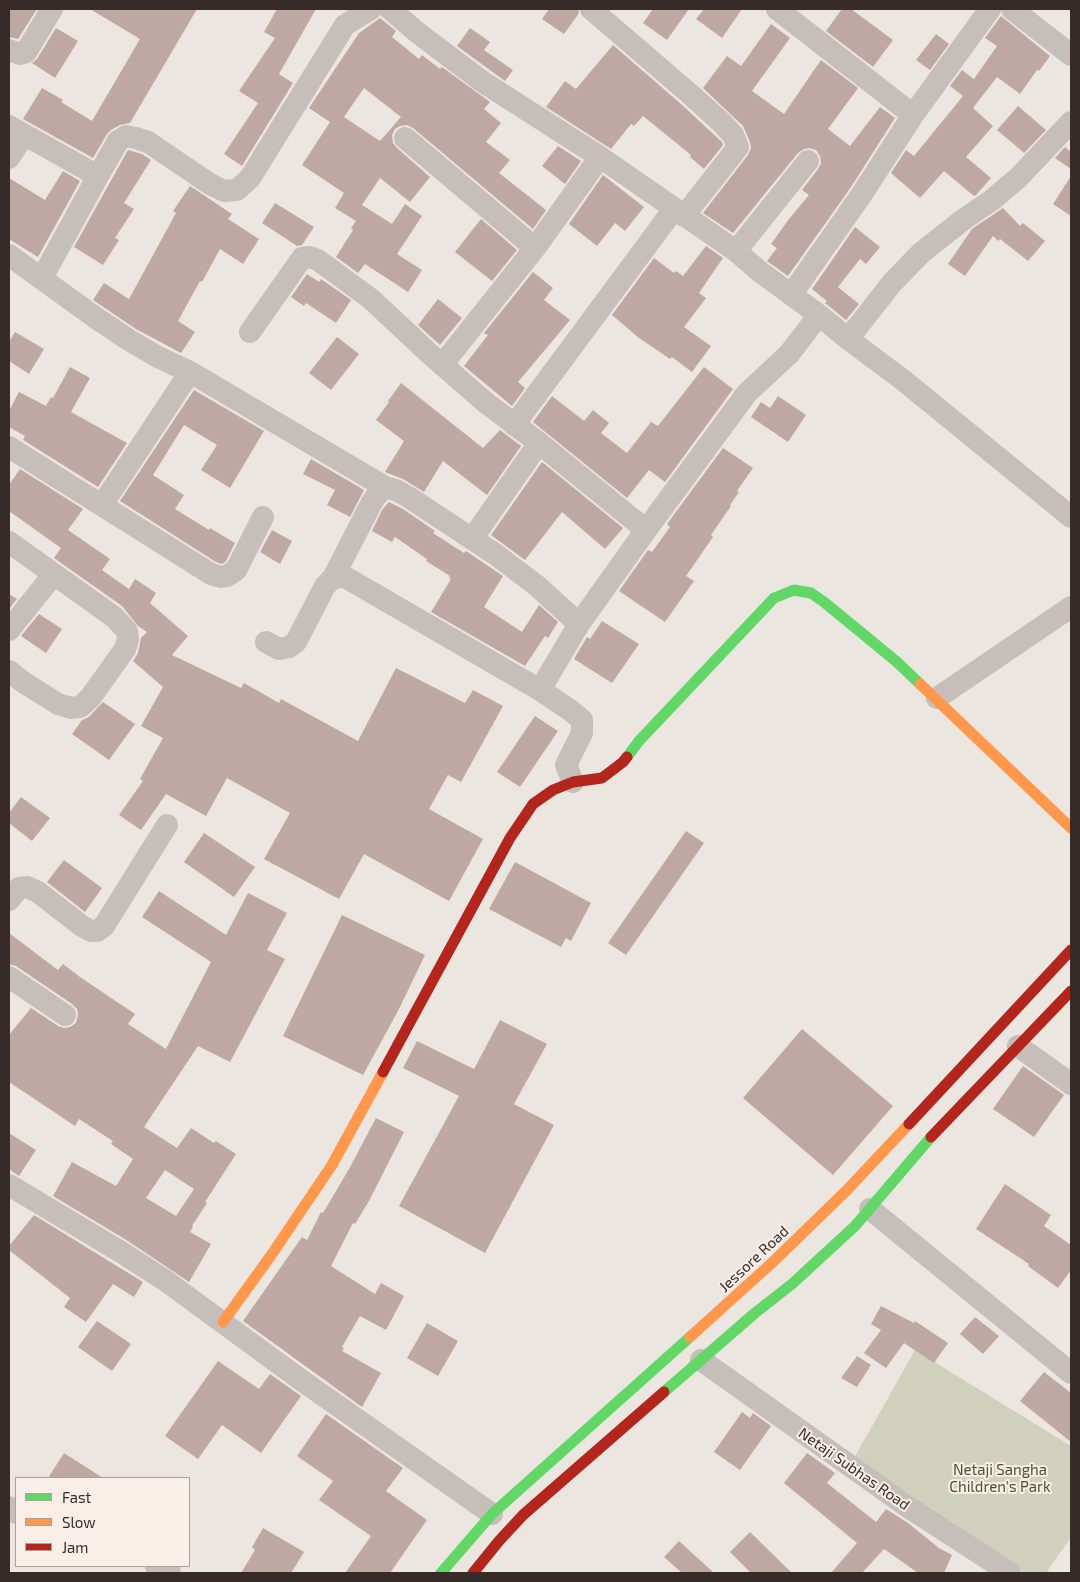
<!DOCTYPE html>
<style>
body{margin:0}
#map{position:relative;width:1080px;height:1582px;overflow:hidden;background:#ece6e1;font-family:"Exo 2",sans-serif}
canvas{display:block}
.frame{position:absolute;inset:0;border:10px solid #362b28;pointer-events:none}
.legend{position:absolute;left:15px;top:1477px;width:175px;height:90px;box-sizing:border-box;background:#f9efe8;border:1px solid #aba19b;margin:0;padding:6px 9px;list-style:none;font-size:15px;color:#362b28}
.legend li{display:flex;align-items:center;gap:10px;height:25px}
.legend b{width:25px;border:1px solid #aba19b}
</style>
<div id="map">
<canvas width="1080" height="1582"></canvas>
<div class="frame"></div>
<ul class="legend">
<li><b style="height:6px;background:#63d668"></b>Fast</li>
<li><b style="height:6px;background:#ff974d"></b>Slow</li>
<li><b style="height:6px;background:#b3261e"></b>Jam</li>
</ul>
</div>
<script>
const context = document.querySelector('canvas').getContext('2d');
context.lineJoin = 'round';
function fillPath(path, color) {
  context.fillStyle = color;
  context.fill(path, 'evenodd');
}
function shape(rows) {
  const path = new Path2D();
  for (const r of rows) {
    path.moveTo(r[0], r[1]);
    for (let i = 2; i < r.length; i += 2) path.lineTo(r[i], r[i + 1]);
  }
  return path;
}
function stroke(path, color, width, dash) {
  context.strokeStyle = color;
  context.lineWidth = width;
  context.lineCap = dash ? 'butt' : 'round';
  context.setLineDash(dash || []);
  context.stroke(path);
}
function write(font, color, halo, rows, align = 'center') {
  context.font = font + ' "Exo 2",sans-serif';
  context.lineWidth = 4;
  context.setLineDash([]);
  context.textBaseline = 'middle';
  context.strokeStyle = halo;
  context.fillStyle = color;
  for (const [text, x, y, turn = 0] of rows) {
    context.save();
    context.translate(x, y);
    context.rotate((+turn || 0) * Math.PI / 180);
    context.textAlign = isNaN(turn) ? turn : align;
    if (halo) context.strokeText(text, 0, 0);
    context.fillText(text, 0, 0);
    context.restore();
  }
}
fillPath(shape([
 [915,1350,1071,1446,1071,1537,1046,1573,1025,1573,853,1460]
]), '#d0d1bc');
fillPath(shape([
 [9,9,37,9,18,39,9,37],
 [90,9,197,9,130,123,120,125,111,130,107,134,93,158,23,119,42,88,63,100,61,102,92,121,140,39],
 [277,9,316,9,279,74,293,83,242,166,224,154,258,103,239,91,275,38,264,32],
 [549,9,578,9,579,13,564,34,542,19],
 [653,9,689,9,667,40,643,23],
 [704,9,742,9,722,38,696,19],
 [842,9,851,9,893,40,873,67,826,31],
 [1001,16,1050,56,1039,71,1037,70,1020,94,997,77,973,108,993,126,966,157,991,178,976,195,974,196,944,171,920,198,891,173,906,150,914,156,963,96,950,86,962,70,974,79,997,46,985,38],
 [380,18,396,31,392,37,419,59,422,55,440,69,442,67,490,102,484,109,501,123,486,142,510,160,499,173,546,210,533,229,413,128,407,125,400,126,395,129,392,135,393,143,397,148,430,177,410,202,380,178,362,205,392,224,405,204,422,216,397,254,422,270,408,292,365,264,358,273,336,257,353,230,351,228,356,221,335,208,344,193,302,165,330,122,309,108,359,33],
 [364,88,401,117,380,141,344,117],
 [771,24,790,38,752,91,784,114,821,60,858,88,828,129,850,146,880,107,895,118,851,187,788,276,767,261,777,248,771,244,789,219,809,195,802,190,818,169,821,163,820,156,816,150,809,148,804,149,798,153,733,233,703,213,748,155,751,148,750,142,743,126,703,88,727,56,741,66],
 [56,28,78,41,55,78,32,63,37,59],
 [470,28,490,42,484,50,513,70,505,81,457,46],
 [936,34,949,44,930,70,916,60],
 [613,45,681,104,722,142,723,145,704,169,690,157,691,155,643,116,634,126,631,124,611,149,546,107,565,81,576,89],
 [1018,106,1046,130,1024,153,997,130],
 [558,146,581,161,565,184,542,166],
 [1065,147,1071,152,1071,169,1055,158],
 [128,150,142,154,151,160,124,203,134,209,115,238,119,240,103,265,74,247],
 [63,171,80,181,38,257,9,239,9,178,45,200],
 [603,175,644,207,625,231,615,223,597,246,569,224],
 [1071,176,1071,216,1053,204],
 [190,186,232,214,228,219,259,239,243,264,220,249,202,282,200,281,178,321,195,332,181,353,136,329,93,300,104,283,129,299,176,213,173,211],
 [275,203,314,227,302,245,297,246,262,223],
 [1003,208,1020,226,1023,223,1045,241,1028,261,1000,239,998,241,993,236,965,276,948,264,972,229],
 [481,219,517,250,492,281,455,252],
 [855,227,880,247,866,264,860,259,838,287,859,304,846,320,825,303,827,301,812,289],
 [706,246,723,258,699,293,706,298,684,327,711,346,692,372,672,357,670,359,639,338,612,315,654,258,674,273,676,271,683,276],
 [533,272,553,288,544,300,570,320,518,382,525,388,512,406,464,366,488,335,484,333],
 [307,274,319,282,321,279,351,300,336,323,306,303,304,306,291,297],
 [438,299,462,318,440,345,418,325],
 [15,332,44,349,29,374,9,361,9,342],
 [337,337,359,354,331,390,309,373],
 [70,367,90,378,71,412,127,443,98,487,23,440,25,436,9,427,9,411,19,392,46,406,51,397,53,398],
 [704,367,733,389,665,482,649,470,627,498,533,422,552,396,584,421,593,410,609,423,601,433,627,453,651,422,658,426],
 [401,383,483,448,500,430,521,446,487,495,443,461,424,492,403,479,385,472,404,441,376,420,389,402,388,401],
 [194,390,264,431,230,488,201,470,217,445,184,425,153,475,184,495,175,509,209,530,210,528,235,543,226,561,222,564,216,562,120,501],
 [778,396,806,415,788,442,751,417,761,402,770,408],
 [723,448,753,468,737,491,739,492,730,505,731,506,711,535,713,537,686,576,694,581,665,622,619,591,648,550,652,552,670,527,667,524],
 [311,459,364,490,350,517,327,505,335,490,303,474],
 [542,462,623,528,605,549,562,512,525,560,491,535],
 [20,469,83,509,68,530,110,559,102,570,129,589,135,579,156,593,150,603,188,636,172,655,241,688,244,683,279,703,281,699,358,741,396,668,465,703,473,690,503,706,461,782,448,775,429,809,483,839,449,901,364,854,339,899,264,859,290,813,227,778,206,816,166,794,141,830,119,815,143,781,140,779,163,738,141,726,163,687,133,661,138,653,141,638,147,632,138,626,122,606,54,558,61,548,9,511,9,485],
 [389,502,403,509,435,531,433,533,464,553,466,551,503,576,484,607,522,632,539,605,558,622,548,638,545,636,525,666,431,612,451,579,449,578,450,576,426,561,427,559,395,537,392,542,372,531,382,510],
 [272,530,292,541,280,564,260,552],
 [9,594,17,599,9,609],
 [39,614,62,629,46,653,21,636],
 [602,621,639,644,612,683,574,659,587,637,590,639],
 [103,702,135,724,109,760,72,734,82,720,89,717],
 [535,716,558,731,520,787,497,772],
 [21,797,50,818,32,841,9,823,9,813],
 [686,831,704,843,626,955,608,943],
 [204,833,255,867,234,897,184,862],
 [64,860,102,888,85,912,47,882],
 [515,862,591,903,571,941,566,938,561,947,489,909],
 [159,891,226,935,248,893,287,913,267,950,285,959,230,1062,198,1046,144,1127,177,1148,191,1128,214,1143,216,1141,236,1154,205,1202,207,1203,192,1226,193,1227,190,1232,211,1244,189,1282,128,1241,53,1196,72,1162,116,1186,133,1159,111,1144,113,1141,79,1119,75,1126,9,1082,9,1035,31,1008,58,1026,64,1028,70,1027,76,1023,78,1015,77,1009,72,1004,16,966,9,964,9,933,58,970,63,964,80,977,135,1014,128,1024,166,1049,211,962,142,917],
 [165,1170,194,1189,176,1216,146,1198],
 [342,915,425,955,398,1011,363,1075,283,1036],
 [500,1020,547,1044,514,1104,554,1125,485,1253,399,1206,459,1096,403,1068,417,1041,474,1069],
 [802,1029,893,1106,833,1175,743,1098],
 [1023,1066,1064,1095,1034,1137,993,1109],
 [376,1118,404,1132,369,1201,355,1224,353,1223,331,1266,375,1294,381,1283,404,1296,386,1330,360,1316,342,1347,344,1348,342,1351,381,1373,362,1407,243,1321,302,1237,307,1240,321,1212,323,1213,349,1169],
 [9,1133,36,1150,19,1176,9,1169],
 [1005,1184,1051,1215,1044,1226,1071,1245,1071,1270,1058,1288,1028,1266,1029,1264,976,1229],
 [34,1215,143,1282,134,1297,113,1284,86,1322,64,1307,70,1298,9,1250,9,1246],
 [881,1306,914,1323,915,1321,948,1343,934,1363,904,1343,886,1368,864,1353,881,1330,871,1324],
 [975,1317,999,1336,983,1354,960,1334],
 [97,1321,131,1344,112,1371,78,1347],
 [427,1323,458,1341,438,1376,407,1358],
 [857,1356,871,1365,857,1387,841,1378],
 [218,1361,259,1389,270,1374,301,1396,261,1453,222,1425,198,1459,165,1436],
 [1044,1372,1071,1393,1071,1442,1020,1401],
 [742,1412,750,1418,753,1413,771,1426,740,1470,714,1452],
 [326,1414,403,1468,386,1491,427,1520,390,1573,345,1573,371,1536,319,1500,333,1481,297,1456],
 [64,1453,103,1478,48,1478],
 [807,1453,835,1473,827,1483,876,1522,886,1509,908,1523,939,1548,952,1555,944,1573,918,1573,884,1549,862,1573,831,1573,857,1543,784,1483],
 [263,1528,304,1552,291,1573,241,1573,255,1550,252,1547],
 [750,1532,792,1573,751,1573,730,1552],
 [679,1541,714,1573,682,1573,664,1557]
]), '#bfa8a3');
stroke(shape([
 [390,9,418,33,483,82,600,157,736,251,759,271,819,315,848,339,903,380,1071,517],
 [591,9,690,94,722,123,733,135,738,147,684,216],
 [777,9,913,115,990,9],
 [1012,9,1071,55],
 [9,50,20,54,26,52,52,9],
 [9,126,98,176,118,141,126,136,136,138,148,142,210,184,224,191,237,190,250,178,345,25,371,9],
 [405,138,535,248],
 [9,158,24,135],
 [736,251,808,161],
 [9,255,96,318,129,340,158,357,190,372,385,487],
 [42,278,98,176],
 [791,295,862,194,913,115],
 [250,332,302,258,310,257,318,260,371,299,431,355,485,402,539,443,646,530],
 [848,339,892,283,921,253,964,219,992,200,1018,178,1071,122],
 [442,365,535,248,600,157],
 [514,425,674,209],
 [9,447,211,574,221,577,227,576,236,570,263,517],
 [102,505,190,372],
 [472,539,539,443],
 [9,542,114,617,127,631,128,639,125,649,90,698,80,707,71,708,58,704,23,682,9,671],
 [333,578,371,504,376,496,385,487,396,490,410,498,495,554,536,585,579,624],
 [9,630,54,574],
 [266,642,279,649,289,647,296,642,325,586,333,578,345,577,540,690,570,710,582,720,582,733,566,765,573,782],
 [540,690,579,624,646,530,747,393,789,354,819,315],
 [937,698,1071,607],
 [9,900,19,888,27,887,38,892,82,926,91,931,97,931,104,926,167,825],
 [9,977,65,1015],
 [1018,1046,1071,1084],
 [9,1185,121,1252,166,1281,301,1380,492,1514],
 [870,1209,1071,1373],
 [701,1360,908,1507,1010,1573],
 [9,1507,16,1513],
 [156,1566,170,1573]
]), '#c5beba', 22);
stroke(shape([
 [627,757,639,741,774,598,794,590,811,593,824,602,897,662,920,684],
 [664,1392,755,1313,792,1284,855,1226,931,1137],
 [441,1573,492,1514,690,1337]
]), '#63d668', 11);
stroke(shape([
 [920,684,1071,828],
 [223,1322,272,1254,332,1165,383,1072],
 [690,1337,774,1261,847,1190,909,1124]
]), '#ff974d', 11);
stroke(shape([
 [383,1072,510,838,533,804,553,790,573,782,602,778,623,762,627,757],
 [909,1124,1071,950],
 [931,1137,1071,991],
 [473,1573,499,1541,523,1515,664,1392]
]), '#b3261e', 11);
write('15px', '#362b28', '#f9efe8', [
 ["Jessore Road",754,1259,-43],
 ["Netaji Subhas Road",854,1469,35]
]);
write('15px', '#4a532d', '#f9efe8', [
 ["Netaji Sangha",1000,1470],
 ["Children's Park",1000,1487]
]);
</script>
